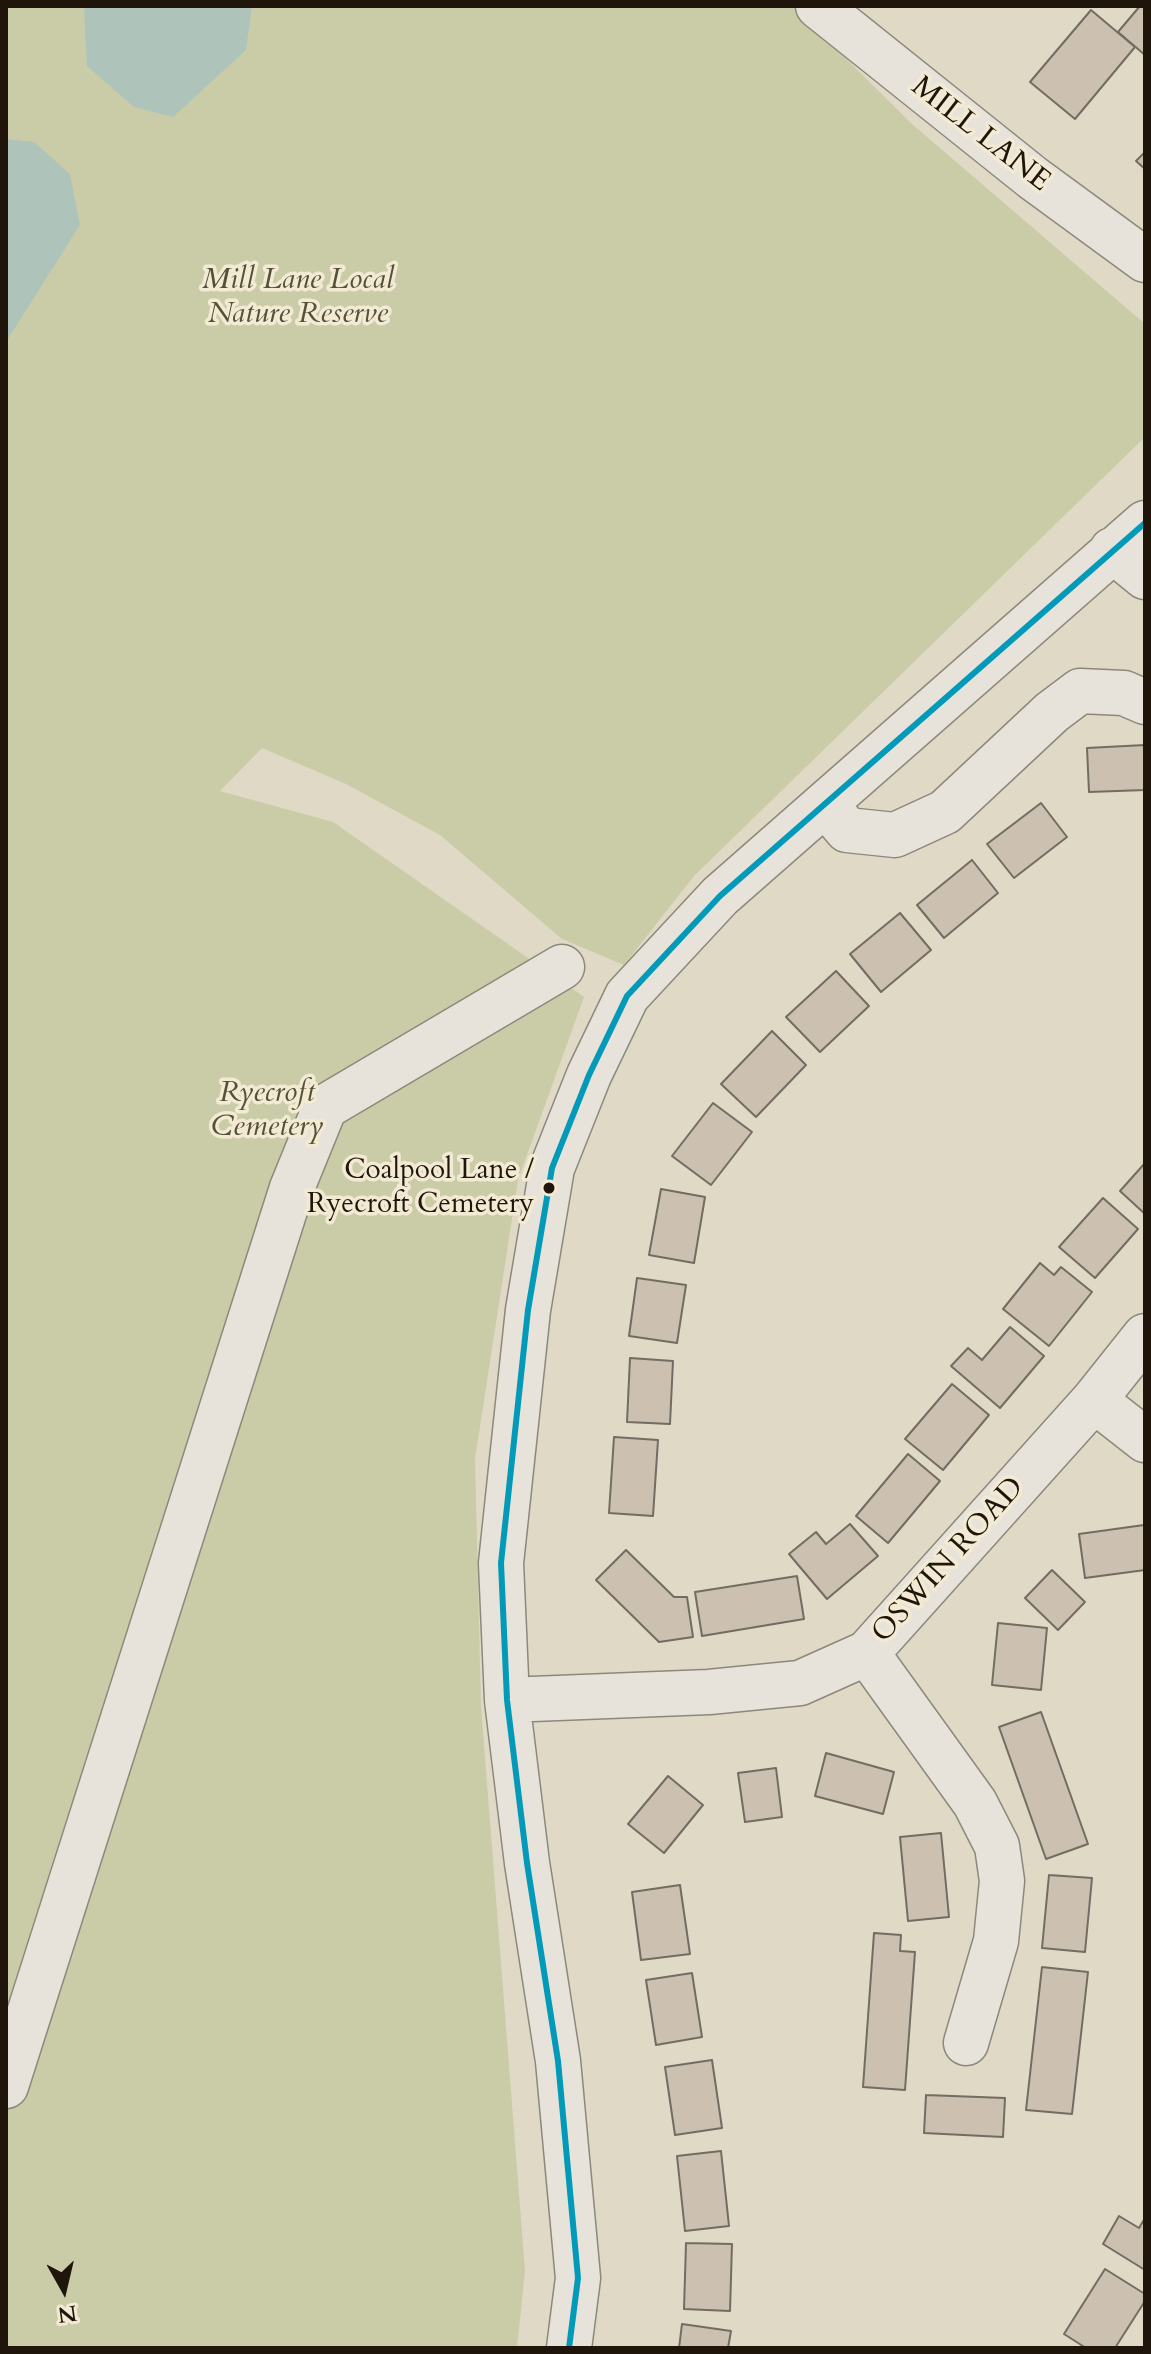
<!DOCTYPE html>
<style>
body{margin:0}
#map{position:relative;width:1151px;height:2354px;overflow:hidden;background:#e0d9c6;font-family:Cardo,serif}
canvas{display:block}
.frame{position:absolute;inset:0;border:8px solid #1f150b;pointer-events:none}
.north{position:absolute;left:24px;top:2250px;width:80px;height:80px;-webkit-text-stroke:6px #f2ead3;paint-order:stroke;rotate:172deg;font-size:22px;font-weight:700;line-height:32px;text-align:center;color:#1f150b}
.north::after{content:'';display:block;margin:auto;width:28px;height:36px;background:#1f150b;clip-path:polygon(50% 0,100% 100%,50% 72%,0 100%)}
</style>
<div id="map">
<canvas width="1151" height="2354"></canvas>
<div class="frame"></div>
<div class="north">N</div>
</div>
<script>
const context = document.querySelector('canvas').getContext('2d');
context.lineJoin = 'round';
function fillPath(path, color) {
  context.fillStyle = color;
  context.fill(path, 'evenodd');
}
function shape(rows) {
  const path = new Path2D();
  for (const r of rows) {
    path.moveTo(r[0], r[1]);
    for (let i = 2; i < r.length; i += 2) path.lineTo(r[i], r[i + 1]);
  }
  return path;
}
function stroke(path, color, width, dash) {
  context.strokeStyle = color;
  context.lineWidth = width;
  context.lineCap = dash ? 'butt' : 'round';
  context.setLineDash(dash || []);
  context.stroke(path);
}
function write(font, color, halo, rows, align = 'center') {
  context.font = font + ' Cardo,serif';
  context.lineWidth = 7;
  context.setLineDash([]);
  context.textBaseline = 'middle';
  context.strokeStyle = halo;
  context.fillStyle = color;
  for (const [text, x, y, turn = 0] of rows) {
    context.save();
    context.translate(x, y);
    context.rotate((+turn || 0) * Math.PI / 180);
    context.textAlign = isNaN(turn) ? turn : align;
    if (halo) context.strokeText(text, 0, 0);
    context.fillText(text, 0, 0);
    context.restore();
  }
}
fillPath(shape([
 [6,6,793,6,912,124,1145,324,1145,437,694,876,624,965,562,939,440,835,346,784,262,748,220,791,333,822,584,997,518,1180,475,1459,481,1706,525,2271,517,2348,6,2348]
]), '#cacca8');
fillPath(shape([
 [88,6,252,6,246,50,173,117,134,107,87,66,84,10],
 [6,139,34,142,70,174,80,225,6,342]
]), '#aec4bb');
const building = shape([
 [1140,6,1145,6,1145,55,1118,32,1140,6],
 [1091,10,1135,47,1075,119,1030,82,1091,10],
 [1145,152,1145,169,1136,161,1145,152],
 [1145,745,1145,790,1089,792,1087,748,1145,745],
 [1041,803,1067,837,1014,878,987,844,1041,803],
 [972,860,998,893,944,938,917,905,972,860],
 [900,913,931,950,881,992,850,954,900,913],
 [836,971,869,1006,820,1052,786,1017,836,971],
 [772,1031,806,1065,756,1117,721,1084,772,1031],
 [713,1103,752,1132,711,1185,672,1156,713,1103],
 [1145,1163,1145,1214,1120,1191,1145,1163],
 [661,1189,705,1197,694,1263,649,1255,661,1189],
 [1103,1198,1138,1229,1095,1278,1059,1247,1103,1198],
 [1040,1263,1054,1275,1061,1267,1092,1292,1049,1346,1003,1309,1040,1263],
 [637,1278,686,1285,677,1343,629,1336,637,1278],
 [1010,1327,1044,1356,1000,1408,951,1366,968,1348,982,1360,1010,1327],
 [630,1358,673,1361,670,1424,627,1422,630,1358],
 [952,1384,989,1415,943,1470,905,1439,952,1384],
 [614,1437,658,1440,653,1516,609,1513,614,1437],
 [908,1454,940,1481,888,1543,856,1516,908,1454],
 [850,1524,878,1556,827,1599,789,1554,816,1532,826,1544,850,1524],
 [1144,1525,1145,1570,1085,1578,1079,1534,1144,1525],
 [626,1550,674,1597,687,1597,693,1637,659,1642,596,1580,626,1550],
 [1052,1570,1085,1602,1058,1630,1025,1598,1052,1570],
 [797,1576,804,1619,702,1636,695,1592,797,1576],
 [998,1623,1047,1628,1041,1690,992,1685,998,1623],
 [1041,1712,1088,1844,1046,1859,999,1727,1041,1712],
 [826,1753,894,1772,883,1814,815,1796,826,1753],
 [776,1768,782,1817,745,1822,738,1773,776,1768],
 [668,1776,703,1805,664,1853,628,1824,668,1776],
 [941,1833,949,1917,908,1921,900,1837,941,1833],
 [1049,1875,1092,1878,1085,1952,1042,1948,1049,1875],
 [680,1885,690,1954,641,1960,632,1892,680,1885],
 [874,1933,901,1935,900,1951,915,1952,905,2090,863,2087,874,1933],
 [1042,1967,1088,1972,1072,2114,1026,2110,1042,1967],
 [692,1973,702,2037,656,2045,646,1980,692,1973],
 [712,2060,722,2128,675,2135,665,2067,712,2060],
 [926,2095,1005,2098,1003,2137,924,2133,926,2095],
 [721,2151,729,2226,685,2231,677,2156,721,2151],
 [1119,2216,1139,2228,1145,2218,1145,2270,1103,2244,1119,2216],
 [686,2243,732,2244,730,2311,684,2309,686,2243],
 [1105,2269,1145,2294,1145,2301,1115,2348,1086,2348,1064,2334,1105,2269],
 [682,2324,731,2331,728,2348,679,2348,682,2324]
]);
fillPath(building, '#ccc0b0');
stroke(building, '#726d62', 2);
const minor = shape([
 [818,6,1033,178,1145,260],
 [1112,550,1145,577],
 [825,804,847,830,895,835,945,812,1052,712,1080,691,1124,693,1145,702],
 [1094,1400,1145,1440],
 [867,1653,975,1803,997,1846,1002,1881,996,1941,966,2043],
 [507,1700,709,1692,800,1683,867,1653,1094,1400,1145,1336],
 [6,2086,292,1188,325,1107,562,967],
 [569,2348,578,2278,558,2061,527,1863,507,1700,501,1563,528,1310,552,1168,589,1075,627,996,720,896,1145,523]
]);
stroke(minor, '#8d887c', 47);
stroke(minor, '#e7e3da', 44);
stroke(shape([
 [569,2348,578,2278,558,2061,527,1863,507,1700,501,1563,528,1310,552,1168,589,1075,627,996,720,896,1145,523]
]), '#039aba', 6);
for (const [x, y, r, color] of [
 [549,1188,7,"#1f150b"]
]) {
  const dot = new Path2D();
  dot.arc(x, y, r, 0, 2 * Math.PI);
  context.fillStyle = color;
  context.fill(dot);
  stroke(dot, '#f2ead3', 3);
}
write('28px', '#1f150b', '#f2ead3', [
 ["Coalpool Lane /",534,1172],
 ["Ryecroft Cemetery",534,1206]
], 'right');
write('30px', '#1f150b', '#f2ead3', [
 ["MILL LANE",980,135,38],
 ["OSWIN ROAD",949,1561,-48]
]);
write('italic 30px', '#555139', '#f2ead3', [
 ["Mill Lane Local",298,281],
 ["Nature Reserve",298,315],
 ["Ryecroft",267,1094],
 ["Cemetery",267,1128]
]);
</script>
